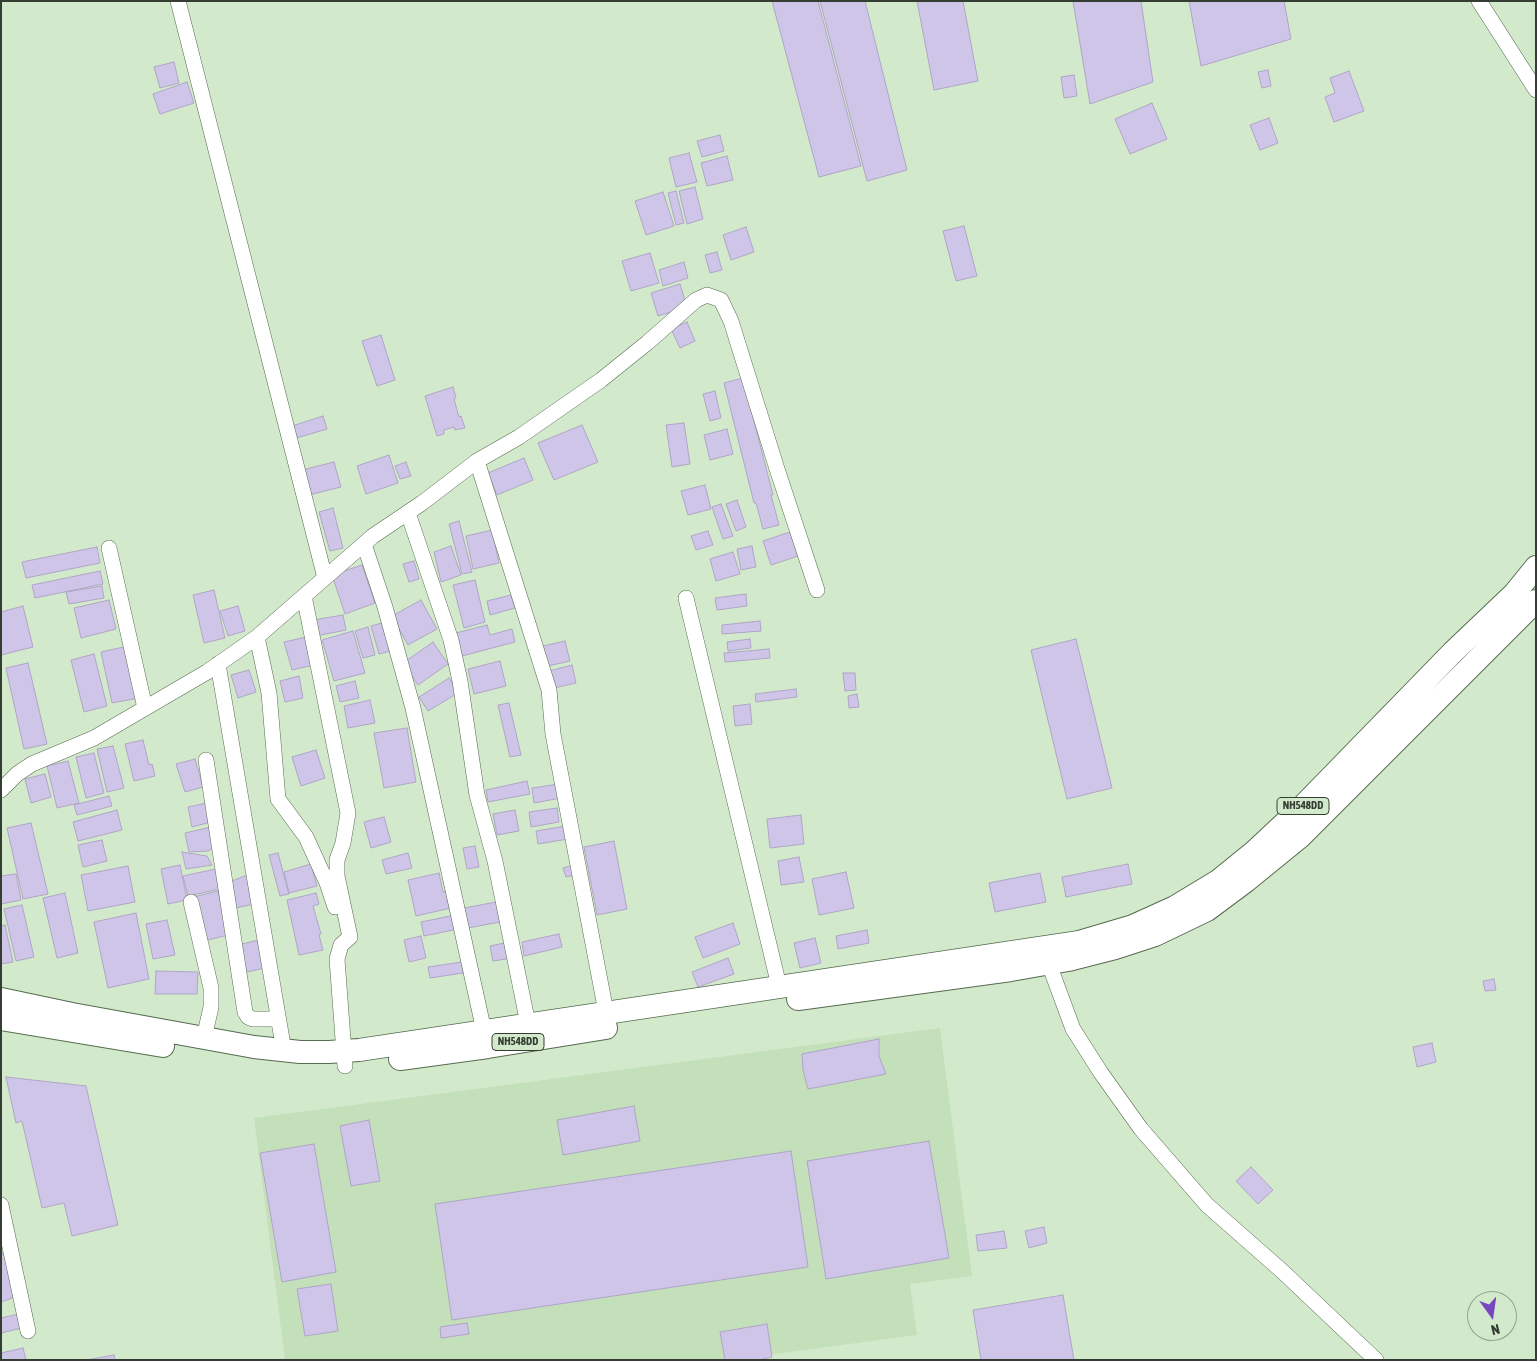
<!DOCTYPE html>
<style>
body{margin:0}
#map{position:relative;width:1537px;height:1361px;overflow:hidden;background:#d2eacb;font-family:"Asap Condensed",sans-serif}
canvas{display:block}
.frame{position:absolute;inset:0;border:2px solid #343d31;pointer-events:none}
.north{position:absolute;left:1467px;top:1291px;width:50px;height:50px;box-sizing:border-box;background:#d2eacb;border:1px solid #93a58d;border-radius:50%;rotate:166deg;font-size:14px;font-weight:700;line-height:20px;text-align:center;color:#343d31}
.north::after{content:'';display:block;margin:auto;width:18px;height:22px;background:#7847bf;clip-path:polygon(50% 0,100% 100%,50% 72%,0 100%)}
</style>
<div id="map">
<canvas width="1537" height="1361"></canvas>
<div class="frame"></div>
<div class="north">N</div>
</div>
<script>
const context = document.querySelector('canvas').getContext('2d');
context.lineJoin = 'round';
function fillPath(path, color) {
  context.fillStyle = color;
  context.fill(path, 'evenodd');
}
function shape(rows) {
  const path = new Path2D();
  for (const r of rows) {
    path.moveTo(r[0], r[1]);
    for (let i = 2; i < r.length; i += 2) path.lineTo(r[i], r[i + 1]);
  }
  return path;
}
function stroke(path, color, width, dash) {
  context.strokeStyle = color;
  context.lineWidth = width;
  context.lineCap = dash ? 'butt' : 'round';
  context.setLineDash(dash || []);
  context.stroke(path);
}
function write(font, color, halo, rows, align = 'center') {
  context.font = font + ' "Asap Condensed",sans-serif';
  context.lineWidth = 4;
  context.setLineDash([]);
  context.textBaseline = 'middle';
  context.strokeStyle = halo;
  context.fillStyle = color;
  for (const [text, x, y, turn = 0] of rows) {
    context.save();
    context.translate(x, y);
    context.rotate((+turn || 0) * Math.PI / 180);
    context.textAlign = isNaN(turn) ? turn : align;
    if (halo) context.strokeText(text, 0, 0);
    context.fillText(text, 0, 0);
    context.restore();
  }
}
fillPath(shape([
 [940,1028,972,1276,910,1284,917,1335,730,1360,285,1360,254,1118]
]), '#c4e0ba');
const building = shape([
 [772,1,818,1,861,166,819,177,772,1],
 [820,1,865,1,907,170,867,181,820,1],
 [917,1,963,1,978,81,934,90,917,1],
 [1073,1,1141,1,1153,82,1090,104,1073,1],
 [1189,1,1284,1,1291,39,1201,66,1189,1],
 [174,62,179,83,160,88,154,67,174,62],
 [1268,70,1271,86,1262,88,1258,72,1268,70],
 [1349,71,1364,111,1334,122,1325,97,1335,93,1330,78,1349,71],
 [1074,75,1077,96,1064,98,1061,77,1074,75],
 [187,82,194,103,160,114,153,94,187,82],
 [1152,103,1167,139,1130,154,1115,119,1152,103],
 [1269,118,1278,143,1260,150,1250,125,1269,118],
 [720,135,724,151,702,157,697,141,720,135],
 [689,153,697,182,676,187,669,158,689,153],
 [727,156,733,180,707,186,701,163,727,156],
 [695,187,703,219,687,224,679,191,695,187],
 [676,191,684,223,676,225,668,193,676,191],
 [663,192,674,226,646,235,635,201,663,192],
 [964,226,977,276,956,281,943,231,964,226],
 [746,227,754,252,731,260,723,235,746,227],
 [717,252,722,270,710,273,705,255,717,252],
 [650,253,659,283,631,291,622,261,650,253],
 [684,262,688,278,663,286,659,270,684,262],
 [680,284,687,307,658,316,651,293,680,284],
 [687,322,695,341,680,348,671,329,687,322],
 [381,335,395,380,377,386,362,341,381,335],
 [743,378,773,495,771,495,779,525,763,529,756,503,754,503,724,383,743,378],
 [453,387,456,398,454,399,459,417,461,416,465,428,455,430,454,427,444,430,444,434,437,436,425,396,453,387],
 [715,391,721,418,710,421,703,394,715,391],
 [323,416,327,429,293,439,289,427,323,416],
 [684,423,690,464,672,467,666,425,684,423],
 [582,425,598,462,554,480,538,443,582,425],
 [727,429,733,454,710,460,704,435,727,429],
 [389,455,398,483,366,494,357,466,389,455],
 [524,458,533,480,497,495,488,473,524,458],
 [334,462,341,487,309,495,302,470,334,462],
 [406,462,411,476,400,479,395,466,406,462],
 [705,485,711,509,688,515,681,491,705,485],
 [737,500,746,527,736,531,726,504,737,500],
 [721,504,733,536,723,539,712,507,721,504],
 [333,508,343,548,330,551,319,512,333,508],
 [459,521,472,572,462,574,449,524,459,521],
 [492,530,499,563,473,569,466,536,492,530],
 [708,531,713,545,696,550,691,536,708,531],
 [790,532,798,556,771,565,763,541,790,532],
 [451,546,461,575,441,582,434,552,451,546],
 [752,546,756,567,741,570,737,549,752,546],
 [97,547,100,563,26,578,22,562,97,547],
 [733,552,740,574,716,581,710,559,733,552],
 [414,561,419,579,409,582,403,564,414,561],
 [362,565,375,603,345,614,332,575,362,565],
 [100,571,103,584,35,598,32,585,100,571],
 [475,580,485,622,464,628,453,585,475,580],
 [102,586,104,598,69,604,66,592,102,586],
 [214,590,225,638,204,643,193,595,214,590],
 [746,594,747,606,717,610,715,598,746,594],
 [511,595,515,608,490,615,487,601,511,595],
 [109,600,116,629,81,638,74,608,109,600],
 [421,600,437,629,408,645,392,616,421,600],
 [23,606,33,647,1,655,1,612,23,606],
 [238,606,245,631,228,636,220,611,238,606],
 [343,615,346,630,316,636,313,620,343,615],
 [760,621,761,631,722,634,722,625,760,621],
 [385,622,394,650,379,654,371,626,385,622],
 [487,625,490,635,512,629,515,642,462,656,456,633,487,625],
 [368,627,375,655,363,658,355,631,368,627],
 [353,631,365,673,334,681,322,640,353,631],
 [306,637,314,665,292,670,284,642,306,637],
 [750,639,751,648,728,651,727,642,750,639],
 [1076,639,1112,788,1067,799,1031,650,1076,639],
 [565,641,570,661,548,666,543,646,565,641],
 [433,642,448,664,418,685,403,663,433,642],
 [128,646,139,698,112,703,101,652,128,646],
 [769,649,770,658,725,662,724,653,769,649],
 [94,654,107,706,84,712,71,660,94,654],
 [500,661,506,686,474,694,468,669,500,661],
 [28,663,47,744,24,749,6,668,28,663],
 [572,665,576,683,554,688,549,671,572,665],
 [249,670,256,692,238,698,231,675,249,670],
 [843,673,855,673,856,690,845,691,843,673],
 [299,676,303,698,285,702,280,681,299,676],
 [449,678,458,693,428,711,419,697,449,678],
 [355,681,359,698,340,702,336,686,355,681],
 [796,689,797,697,756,702,755,694,796,689],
 [857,694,859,707,849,708,848,696,857,694],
 [370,700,375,723,348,728,344,706,370,700],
 [509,703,521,755,510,757,498,705,509,703],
 [750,704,752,724,735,726,733,706,750,704],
 [407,728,416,782,384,788,374,733,407,728],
 [143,740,149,765,152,764,155,776,134,781,125,744,143,740],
 [113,746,124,788,107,792,97,749,113,746],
 [316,750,325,778,301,786,292,757,316,750],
 [94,753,104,793,86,798,76,757,94,753],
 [195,759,203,787,185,792,176,764,195,759],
 [68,761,79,803,57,808,47,766,68,761],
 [45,774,51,797,31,803,25,779,45,774],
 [527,781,530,794,488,802,486,790,527,781],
 [559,784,561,798,534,803,532,788,559,784],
 [109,796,112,806,77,815,74,805,109,796],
 [207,803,211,822,192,827,188,807,207,803],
 [557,808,559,822,531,827,529,812,557,808],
 [117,810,122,830,78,841,73,822,117,810],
 [515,810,519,831,497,835,493,814,515,810],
 [801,815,804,844,770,848,767,819,801,815],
 [384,817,391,842,371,848,364,822,384,817],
 [31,823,48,894,23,899,7,828,31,823],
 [566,826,568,839,538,844,536,831,566,826],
 [211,827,215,846,209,851,189,852,185,833,211,827],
 [102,840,107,861,83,867,78,845,102,840],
 [614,841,627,909,597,915,584,847,614,841],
 [475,846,479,867,467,869,463,848,475,846],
 [182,852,207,856,212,865,186,869,182,852],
 [278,853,289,894,280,896,269,855,278,853],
 [408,853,412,868,386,874,382,860,408,853],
 [799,857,804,882,781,885,778,861,799,857],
 [311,864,317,886,289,893,284,872,311,864],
 [1128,864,1132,884,1066,897,1062,877,1128,864],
 [180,865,187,900,168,904,161,869,180,865],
 [574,865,576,875,566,877,563,868,574,865],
 [128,866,135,902,88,911,81,875,128,866],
 [216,869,220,889,188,896,183,876,216,869],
 [846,872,854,908,819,915,812,879,846,872],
 [439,873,443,892,447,891,451,908,416,916,408,880,439,873],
 [1040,873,1046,902,995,912,989,883,1040,873],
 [16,874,21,900,1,904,1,876,16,874],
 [247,875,255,904,236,908,232,881,247,875],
 [218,891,228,935,204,941,193,897,218,891],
 [65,893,78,953,57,958,43,898,65,893],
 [316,893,319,904,313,906,321,934,319,935,323,950,299,955,287,900,316,893],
 [496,902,500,922,468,928,464,908,496,902],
 [22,905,34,957,16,961,4,909,22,905],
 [136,913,149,979,108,988,94,922,136,913],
 [455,915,458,929,424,936,421,922,455,915],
 [167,920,175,955,153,959,146,924,167,920],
 [733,923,740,944,703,958,695,937,733,923],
 [5,925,13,962,1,964,1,926,5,925],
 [867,930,869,943,838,949,836,936,867,930],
 [559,934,562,947,524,956,522,942,559,934],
 [421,936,426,958,409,962,404,940,421,936],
 [815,938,821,963,800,968,794,943,815,938],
 [259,940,265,968,243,973,237,945,259,940],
 [509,942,512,958,493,961,490,946,509,942],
 [728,958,734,974,698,987,692,972,728,958],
 [462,962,463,973,430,978,428,967,462,962],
 [156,971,198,972,197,994,155,994,156,971],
 [1494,979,1496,990,1485,991,1483,981,1494,979],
 [879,1039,879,1056,886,1074,808,1089,803,1070,802,1054,879,1039],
 [1432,1043,1436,1062,1417,1067,1413,1047,1432,1043],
 [6,1077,86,1086,118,1225,72,1236,64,1203,42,1208,22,1121,16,1123,6,1077],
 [634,1106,640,1141,563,1155,557,1120,634,1106],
 [369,1120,380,1181,351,1186,340,1126,369,1120],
 [929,1141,949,1258,826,1279,807,1161,929,1141],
 [314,1144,336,1272,282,1282,260,1153,314,1144],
 [791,1151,808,1267,452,1320,435,1204,791,1151],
 [1251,1167,1273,1190,1258,1204,1236,1181,1251,1167],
 [1044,1227,1047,1243,1029,1248,1025,1231,1044,1227],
 [1004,1231,1007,1248,978,1251,976,1235,1004,1231],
 [1,1253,3,1253,18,1296,1,1302,1,1253],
 [331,1284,338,1331,305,1336,297,1289,331,1284],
 [1063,1295,1074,1360,981,1360,973,1310,1063,1295],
 [19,1314,22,1328,1,1333,1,1318,19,1314],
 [467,1323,469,1334,441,1338,440,1327,467,1323],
 [767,1324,772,1357,759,1360,725,1360,720,1332,767,1324],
 [23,1348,26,1360,1,1360,1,1353,23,1348],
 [114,1355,115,1360,86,1360,114,1355]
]);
fillPath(building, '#cfc5e8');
stroke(building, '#afa5c6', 1);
const minor = shape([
 [178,1,325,578],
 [1479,1,1536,90],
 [477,461,549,690,553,734,606,1012],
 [408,513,451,640,460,681,477,795,495,861,528,1024],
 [364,544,385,607,413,708,484,1031],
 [109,548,145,708],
 [304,596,348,813,343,843,337,860,337,876,350,937,341,945,337,959,345,1066],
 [686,598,779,986],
 [257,637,269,693,278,799,306,837,327,883,335,907],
 [218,664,284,1051],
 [206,760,245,1012,248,1017,253,1019,277,1019],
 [1,790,17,774,32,764,94,738,207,672,257,637,373,536,422,503,477,461,519,437,601,380,647,343,696,300,707,295,721,300,731,321,777,469,817,590],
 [191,902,211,988,211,1007,204,1038],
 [1046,956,1073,1029,1101,1073,1141,1129,1207,1205,1282,1271,1376,1360],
 [1,1205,28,1331]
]);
const highway = shape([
 [1,999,72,1014,254,1047,300,1052,329,1052,359,1050,1079,942,1133,926,1175,907,1218,881,1255,851,1303,806,1453,652,1514,594,1536,567],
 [798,999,1011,970,1068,960,1115,948,1155,935,1207,910,1246,881,1300,837,1536,601],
 [1,1019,163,1046],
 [400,1059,488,1047,606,1028]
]);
stroke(minor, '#566b4f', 16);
stroke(highway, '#566b4f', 24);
stroke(minor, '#fff', 15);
stroke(highway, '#fff', 22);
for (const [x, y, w] of [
 [1303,806,52],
 [518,1042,52]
]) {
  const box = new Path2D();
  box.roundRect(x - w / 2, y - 8.5, w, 17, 4);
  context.fillStyle = '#d2eacb';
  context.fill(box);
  stroke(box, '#343d31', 1);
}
write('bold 11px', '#343d31', null, [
 ["NH548DD",1303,806],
 ["NH548DD",518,1042]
]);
</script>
